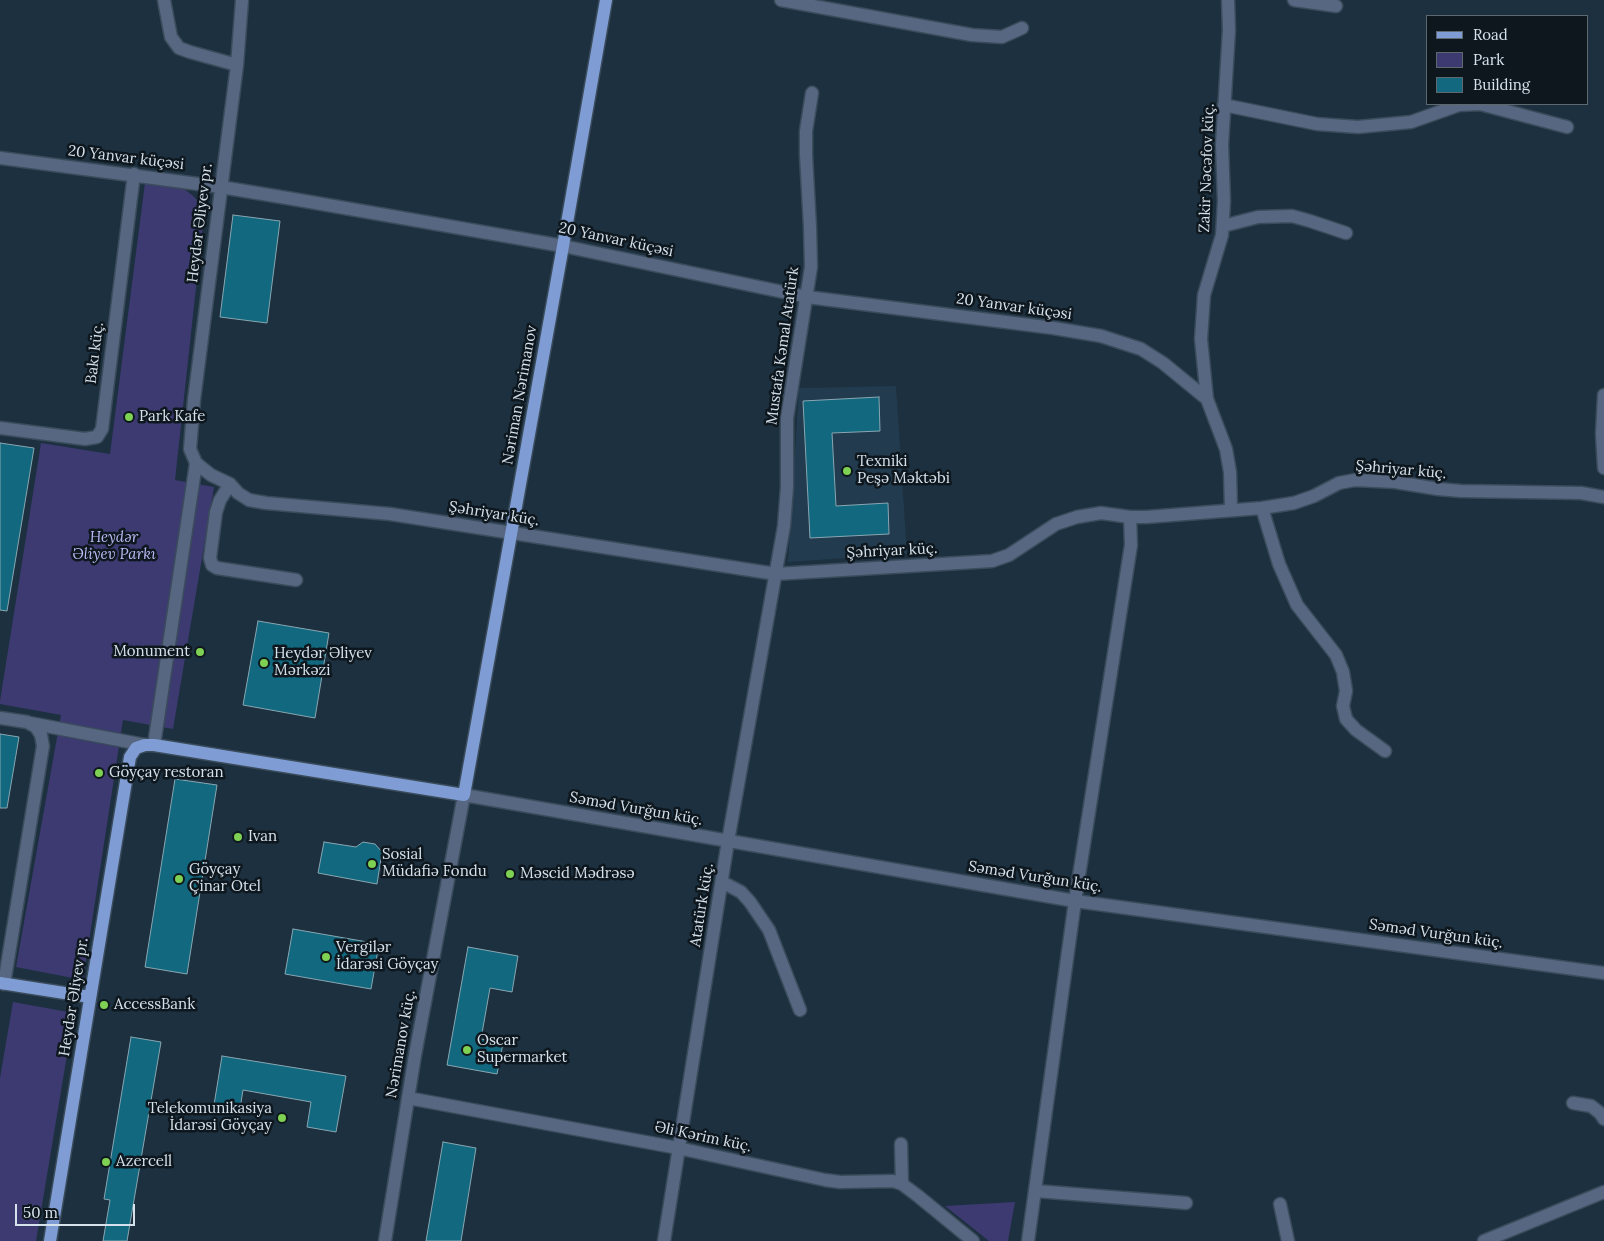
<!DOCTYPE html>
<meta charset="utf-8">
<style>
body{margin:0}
#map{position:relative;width:1604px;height:1241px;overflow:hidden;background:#1c303f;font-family:Lora,serif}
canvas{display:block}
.legend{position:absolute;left:1426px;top:15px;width:162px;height:90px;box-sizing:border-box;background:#0e171d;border:1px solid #5e686f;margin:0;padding:6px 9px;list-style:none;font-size:15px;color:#d5e1eb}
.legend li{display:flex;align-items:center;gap:10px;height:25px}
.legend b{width:25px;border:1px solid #5e686f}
.scale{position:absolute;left:15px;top:1204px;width:120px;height:22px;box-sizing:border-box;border:2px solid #d5e1eb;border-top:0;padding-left:6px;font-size:15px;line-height:18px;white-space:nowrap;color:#d5e1eb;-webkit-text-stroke:4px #0e171d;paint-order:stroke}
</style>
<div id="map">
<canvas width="1604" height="1241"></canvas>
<ul class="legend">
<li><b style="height:6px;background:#7f9dd4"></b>Road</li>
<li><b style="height:14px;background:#3d3a71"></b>Park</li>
<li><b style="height:14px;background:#11687f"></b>Building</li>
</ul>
<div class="scale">50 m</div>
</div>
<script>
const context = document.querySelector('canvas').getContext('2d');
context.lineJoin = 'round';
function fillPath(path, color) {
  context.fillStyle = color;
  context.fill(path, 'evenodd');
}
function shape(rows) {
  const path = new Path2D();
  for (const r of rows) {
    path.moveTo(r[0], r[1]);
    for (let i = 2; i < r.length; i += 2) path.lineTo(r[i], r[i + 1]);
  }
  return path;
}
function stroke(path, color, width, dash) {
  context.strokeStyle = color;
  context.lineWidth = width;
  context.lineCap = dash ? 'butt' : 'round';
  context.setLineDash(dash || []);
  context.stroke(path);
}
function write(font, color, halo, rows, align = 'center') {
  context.font = font + ' Lora,serif';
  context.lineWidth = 5;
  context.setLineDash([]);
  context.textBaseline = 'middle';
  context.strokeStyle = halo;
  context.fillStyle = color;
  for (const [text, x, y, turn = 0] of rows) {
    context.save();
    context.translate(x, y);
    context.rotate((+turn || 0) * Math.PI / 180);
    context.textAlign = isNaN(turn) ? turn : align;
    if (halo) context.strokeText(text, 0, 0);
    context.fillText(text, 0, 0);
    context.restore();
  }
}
fillPath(shape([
 [896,386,907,554,788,562,799,388]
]), '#223b4e');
fillPath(shape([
 [145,183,184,189,192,195,198,201,204,214,175,480,214,487,173,729,123,720,83,980,16,967,61,715,0,704,0,701,41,443,110,454],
 [13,1002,74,1013,36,1241,0,1241,0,1078],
 [1015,1202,1008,1241,989,1241,945,1206]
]), '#3d3a71');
const building = shape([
 [233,215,280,221,267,323,220,317,233,215],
 [879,397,880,431,832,433,836,506,888,503,889,534,810,538,803,401,879,397],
 [0,443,34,448,7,611,0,610,0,443],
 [258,621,329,633,315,718,243,705,258,621],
 [0,734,19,737,7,808,0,808,0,734],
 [175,779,217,785,187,974,145,967,175,779],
 [324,842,356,847,363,842,375,844,382,852,377,884,318,873,324,842],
 [293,929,379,944,371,989,285,974,293,929],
 [468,947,518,956,512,992,490,988,481,1039,503,1043,497,1074,447,1065,468,947],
 [131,1037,161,1042,127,1241,103,1241,110,1200,104,1199,131,1037],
 [222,1056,346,1076,336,1132,307,1127,311,1102,243,1090,239,1115,213,1111,222,1056],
 [443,1142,476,1148,461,1241,426,1241,443,1142]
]);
fillPath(building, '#11687f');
stroke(building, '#89a7b2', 1);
const minor = shape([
 [164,0,171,37,179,48,190,52,237,65],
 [242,0,237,65,194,400,190,449,196,463,211,475,230,484,238,493,249,500,266,503,390,514,776,574,992,561,1009,555,1056,524,1077,517,1101,513,1130,517,1147,517,1262,508,1294,503,1314,496,1339,483,1355,480,1395,482,1438,489,1461,491,1581,493,1604,497],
 [781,0,972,35,1002,37,1022,28],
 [1228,0,1229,30,1222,145,1224,201,1222,235,1204,295,1201,339,1207,399,1226,449,1230,472,1231,509],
 [1294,0,1336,6],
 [1224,105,1317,124,1358,127,1411,122,1459,105,1480,104,1567,127],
 [0,158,221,187,293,199,563,246,807,297,1053,328,1101,336,1141,349,1163,363,1207,399],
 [1223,226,1258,217,1292,216,1310,221,1346,233],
 [1604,395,1602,434,1604,468],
 [0,428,85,439,97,437,102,429,134,174],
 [230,484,220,500,216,512,210,558,212,565,217,568,296,580],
 [1262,508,1279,564,1297,605,1336,655,1343,672,1346,691,1343,706,1346,719,1356,730,1385,751],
 [0,718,27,722,36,727,41,735,43,746,4,984],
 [30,723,145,745],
 [154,745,196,463],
 [722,882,741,892,750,902,769,930,800,1010],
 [408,1098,678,1148,825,1180,840,1182,893,1181,902,1184,918,1196,973,1241],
 [1573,1103,1591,1106,1600,1113,1604,1119],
 [901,1144,902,1184],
 [1036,1191,1186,1203],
 [1280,1204,1288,1241],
 [385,1241,415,1055,464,795,1075,901,1604,973],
 [664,1241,728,841,784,526,787,487,787,418,811,267,810,227,806,155,806,131,812,93],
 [1028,1241,1075,901,1131,545,1130,517],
 [1484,1241,1604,1192]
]);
const major = shape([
 [0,983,90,997],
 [50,1241,130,757,136,748,145,745,154,745,464,795,563,246,606,0]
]);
stroke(minor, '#3a4c5b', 15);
stroke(major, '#3a4c5b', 15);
stroke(minor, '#576681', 12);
stroke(major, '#7f9dd4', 12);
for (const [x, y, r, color] of [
 [129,417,5,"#7ed153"],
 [847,471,5,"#7ed153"],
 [200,652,5,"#7ed153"],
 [264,663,5,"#7ed153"],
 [99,773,5,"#7ed153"],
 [238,837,5,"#7ed153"],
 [372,864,5,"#7ed153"],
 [510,874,5,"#7ed153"],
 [179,879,5,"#7ed153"],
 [326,957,5,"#7ed153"],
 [104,1005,5,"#7ed153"],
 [467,1050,5,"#7ed153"],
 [282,1118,5,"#7ed153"],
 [106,1162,5,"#7ed153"]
]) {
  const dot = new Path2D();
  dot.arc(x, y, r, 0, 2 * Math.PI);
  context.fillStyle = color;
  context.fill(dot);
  stroke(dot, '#0e171d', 2);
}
write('15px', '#d5e1eb', '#0e171d', [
 ["20 Yanvar küçəsi",126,158,7],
 ["Zakir Nəcəfov küç.",1207,168,-88],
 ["Heydər Əliyev pr.",200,223,-83],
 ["20 Yanvar küçəsi",616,240,12],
 ["20 Yanvar küçəsi",1014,307,8],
 ["Mustafa Kəmal Atatürk",783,346,-82],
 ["Bakı küç.",95,353,-83],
 ["Nəriman Nərimanov",520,395,-80],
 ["Şəhriyar küç.",1401,470,5],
 ["Şəhriyar küç.",494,514,9],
 ["Şəhriyar küç.",892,551,-3],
 ["Səməd Vurğun küç.",636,809,10],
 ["Səməd Vurğun küç.",1035,877,9],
 ["Atatürk küç.",702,905,-81],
 ["Səməd Vurğun küç.",1436,934,8],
 ["Heydər Əliyev pr.",74,997,-81],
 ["Nərimanov küç.",401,1044,-80],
 ["Əli Kərim küç.",703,1137,12]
]);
write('15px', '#d5e1eb', '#0e171d', [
 ["Park Kafe",139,417],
 ["Texniki",857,462],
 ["Peşə Məktəbi",857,479],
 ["Monument",190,652,"right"],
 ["Heydər Əliyev",274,654],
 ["Mərkəzi",274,671],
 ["Göyçay restoran",109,773],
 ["Ivan",248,837],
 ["Sosial",382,855],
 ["Müdafiə Fondu",382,872],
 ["Göyçay",189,870],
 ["Çinar Otel",189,887],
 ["Məscid Mədrəsə",520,874],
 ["Vergilər",336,948],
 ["İdarəsi Göyçay",336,965],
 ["AccessBank",114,1005],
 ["Oscar",477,1041],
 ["Supermarket",477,1058],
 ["Telekomunikasiya",272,1109,"right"],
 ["İdarəsi Göyçay",272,1126,"right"],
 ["Azercell",116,1162]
], 'left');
write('italic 15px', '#babbf5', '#0e171d', [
 ["Heydər",114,538],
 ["Əliyev Parkı",114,555]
]);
</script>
